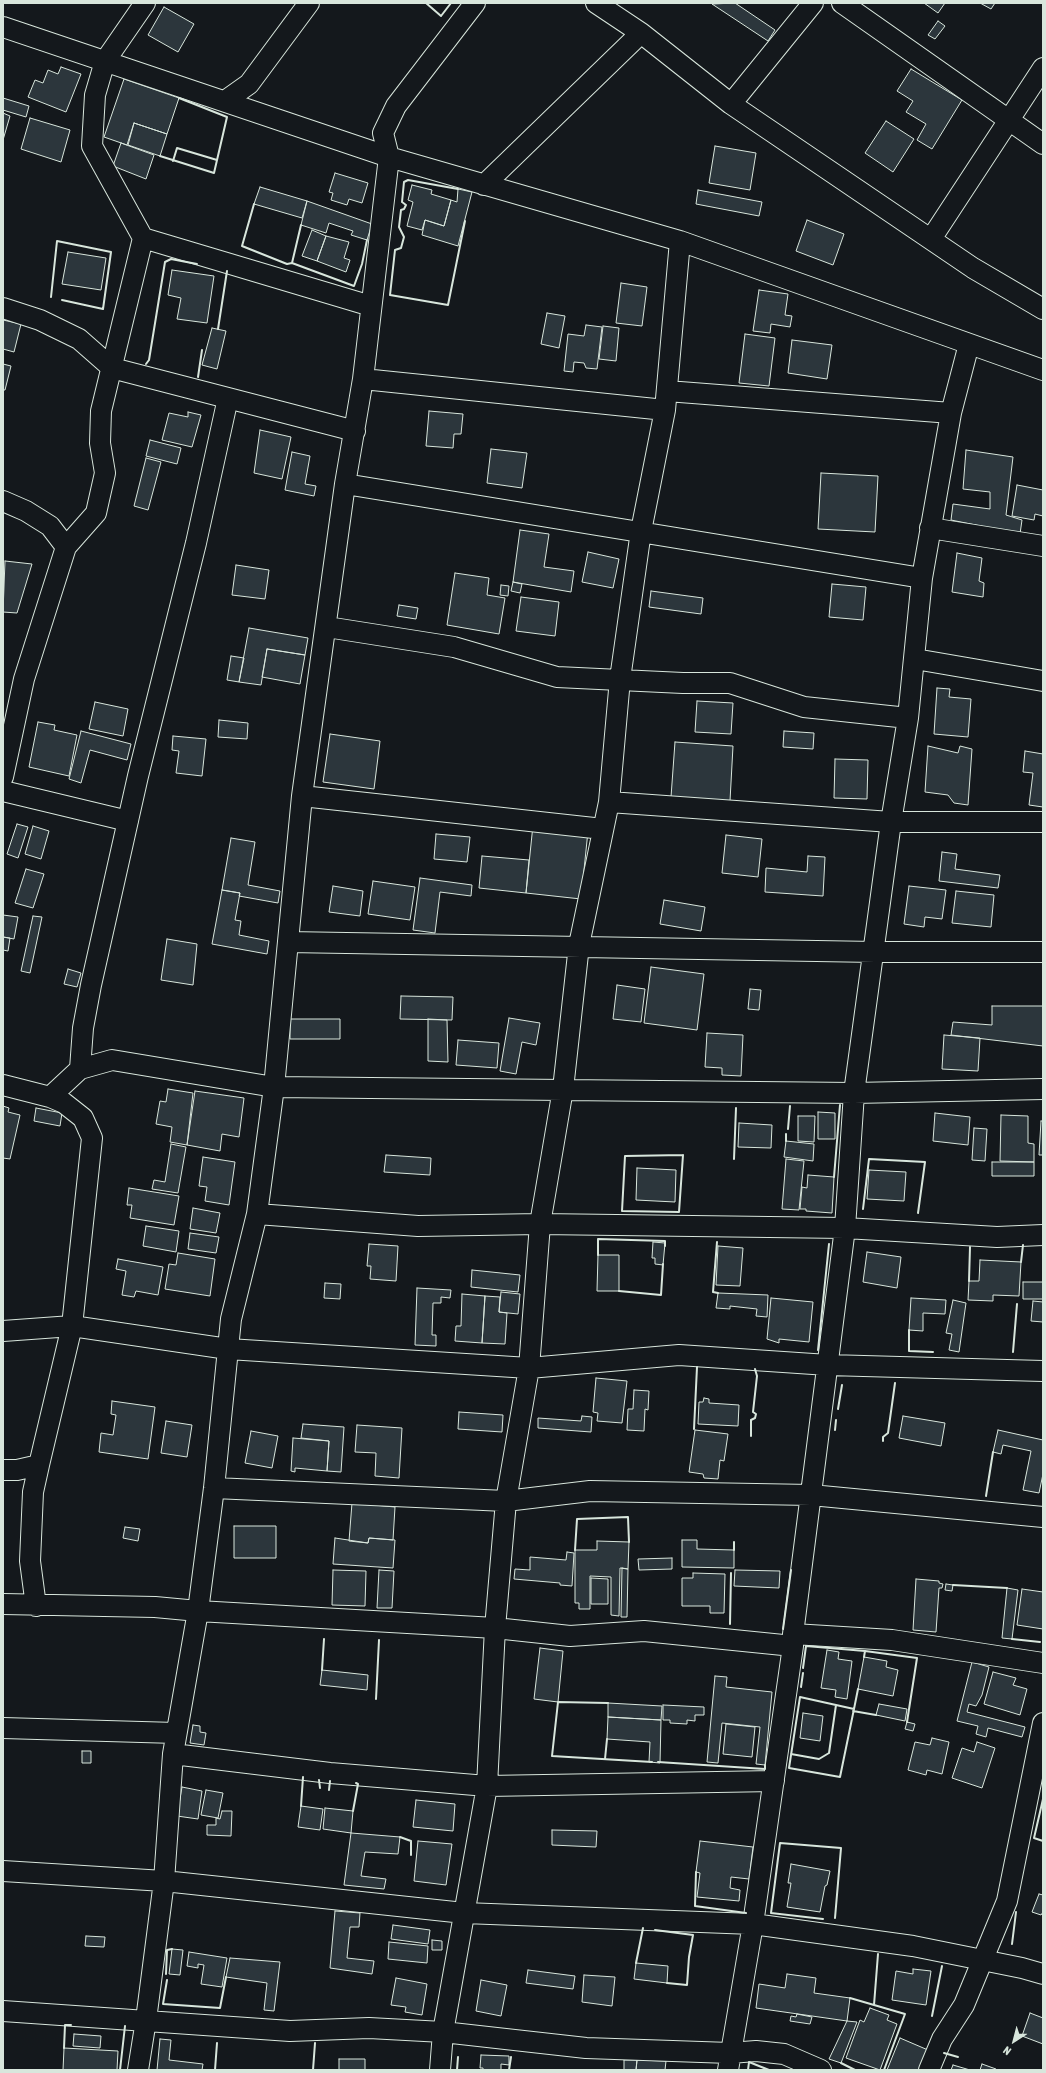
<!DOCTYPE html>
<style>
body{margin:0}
#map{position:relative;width:1046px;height:2073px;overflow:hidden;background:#14181c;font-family:"Asap Condensed",sans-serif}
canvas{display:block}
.frame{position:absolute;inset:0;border:4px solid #d8e6dc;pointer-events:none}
.north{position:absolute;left:994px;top:2021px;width:40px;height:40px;-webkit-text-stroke:3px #14181c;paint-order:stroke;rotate:216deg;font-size:11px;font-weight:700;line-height:16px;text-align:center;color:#d8e6dc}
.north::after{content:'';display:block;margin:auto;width:14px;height:18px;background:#d8e6dc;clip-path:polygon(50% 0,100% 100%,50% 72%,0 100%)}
</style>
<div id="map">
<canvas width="1046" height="2073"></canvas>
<div class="frame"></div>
<div class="north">N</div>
</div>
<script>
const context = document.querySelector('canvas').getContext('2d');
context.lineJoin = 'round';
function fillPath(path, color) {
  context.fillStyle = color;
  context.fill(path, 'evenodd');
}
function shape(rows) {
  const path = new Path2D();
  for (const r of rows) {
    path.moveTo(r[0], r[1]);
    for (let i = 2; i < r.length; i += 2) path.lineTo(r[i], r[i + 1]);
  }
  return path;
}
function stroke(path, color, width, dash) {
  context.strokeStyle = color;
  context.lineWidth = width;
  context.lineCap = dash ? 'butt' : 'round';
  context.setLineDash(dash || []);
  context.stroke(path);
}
const building = shape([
 [735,3,775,30,768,41,712,4,735,3],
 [924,3,945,3,938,13,924,3],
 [980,3,995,3,991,9,980,3],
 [164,7,194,24,178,52,148,35,164,7],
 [938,21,945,26,935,39,928,35,938,21],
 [61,67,81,74,66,112,28,97,35,80,43,83,48,70,58,74,61,67],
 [911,69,962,100,932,149,917,140,926,124,906,112,913,101,897,91,911,69],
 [124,79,179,98,167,134,134,123,127,145,104,137,124,79],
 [3,98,29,106,26,117,3,110,3,98],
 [3,113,10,116,3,140,3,113],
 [30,118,70,130,61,162,21,149,30,118],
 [886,121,914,139,893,172,865,153,886,121],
 [134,123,167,134,160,156,128,145,134,123],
 [121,143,154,155,146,179,113,166,121,143],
 [715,146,756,153,750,190,709,183,715,146],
 [335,173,368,183,362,203,349,199,347,205,331,200,333,193,329,192,335,173],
 [412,185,432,190,431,194,451,200,444,226,425,220,422,230,407,226,413,202,408,200,412,185],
 [260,187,307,201,302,218,254,204,260,187],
 [458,189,472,192,458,246,422,235,425,220,444,226,451,200,457,202,458,189],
 [698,190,762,202,759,216,696,204,698,190],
 [307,201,372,224,367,240,351,235,353,231,329,223,326,233,301,225,307,201],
 [807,220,844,234,833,265,796,251,807,220],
 [312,230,326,236,317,261,302,256,312,230],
 [326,236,349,242,344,258,350,260,346,272,317,261,326,236],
 [68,252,106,258,101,290,62,284,68,252],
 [172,270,214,276,207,323,177,319,181,298,168,295,172,270],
 [621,283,647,287,642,326,616,323,621,283],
 [759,290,788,294,785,315,792,316,790,327,771,324,770,333,753,331,759,290],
 [547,313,565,316,559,348,541,344,547,313],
 [3,320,21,324,14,352,3,349,3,320],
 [586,325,602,327,597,369,586,368,584,363,574,362,573,372,564,371,568,334,584,336,586,325],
 [603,326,619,328,616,361,599,359,603,326],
 [212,328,226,331,217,369,202,365,212,328],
 [745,334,775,338,769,386,739,383,745,334],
 [792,340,832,345,827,379,788,373,792,340],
 [3,364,11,366,5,390,3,390,3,364],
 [429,411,463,414,461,434,454,434,453,448,426,446,429,411],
 [188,412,201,415,192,447,162,440,169,413,188,417,188,412],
 [260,430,291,437,282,479,254,473,260,430],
 [150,440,181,448,177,464,146,456,150,440],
 [491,449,527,453,522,488,487,483,491,449],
 [966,450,1013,457,1006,515,1022,520,1020,534,951,520,953,504,990,509,990,492,963,489,966,450],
 [292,452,310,456,305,484,316,486,314,496,285,490,292,452],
 [146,458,161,462,148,510,134,506,146,458],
 [821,473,878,476,875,532,818,529,821,473],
 [1017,485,1043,490,1043,516,1035,514,1034,520,1012,516,1017,485],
 [520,530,549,534,544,567,574,571,571,592,513,582,520,530],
 [588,552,619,559,613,588,582,582,588,552],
 [957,553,982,558,979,581,984,583,983,597,952,592,957,553],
 [5,561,32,564,17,613,3,612,5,561],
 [236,565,269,570,265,599,232,595,236,565],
 [455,573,489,578,487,595,505,598,499,634,447,625,455,573],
 [513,582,522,584,520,593,511,591,513,582],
 [832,584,866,587,863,620,829,617,832,584],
 [501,585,509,586,508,596,500,595,501,585],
 [651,591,703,598,701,614,649,607,651,591],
 [521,597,559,602,555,636,516,631,521,597],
 [399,605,418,608,416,619,397,616,399,605],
 [249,628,308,638,305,655,267,649,261,685,239,682,249,628],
 [267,649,305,655,300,684,262,677,267,649],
 [231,656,244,658,239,682,227,680,231,656],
 [937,688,950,689,949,697,971,699,968,737,934,734,937,688],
 [697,701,733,703,731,734,695,732,697,701],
 [95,702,128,709,123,736,89,729,95,702],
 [219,720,248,723,247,739,218,737,219,720],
 [38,722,55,725,54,730,77,735,69,776,29,767,38,722],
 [81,731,131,744,127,760,90,750,81,783,69,779,81,731],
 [784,731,814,733,813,749,783,747,784,731],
 [330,734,380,741,374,789,323,782,330,734],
 [173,736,206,739,202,776,176,773,179,751,172,750,173,736],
 [675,742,733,746,730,801,671,797,675,742],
 [928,746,958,753,960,746,972,749,968,805,954,803,948,795,925,792,928,746],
 [1025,751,1043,754,1043,807,1029,805,1033,773,1023,772,1025,751],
 [835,759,868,760,867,799,834,798,835,759],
 [17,824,28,827,18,858,7,854,17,824],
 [533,825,588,831,581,899,526,893,533,825],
 [33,826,49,831,41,859,25,854,33,826],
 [436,834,470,837,467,862,434,859,436,834],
 [726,835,762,839,758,877,722,873,726,835],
 [231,838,255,842,248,885,280,891,278,903,239,896,240,893,222,890,231,838],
 [942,852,957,854,955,869,1000,875,998,888,939,881,942,852],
 [482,856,529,860,526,893,479,888,482,856],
 [808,856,825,857,823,896,765,892,766,868,807,872,808,856],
 [26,869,44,874,33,908,15,903,26,869],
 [420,878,472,885,471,896,440,892,435,933,413,930,420,878],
 [373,881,415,887,410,920,368,914,373,881],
 [333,886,363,891,360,916,329,912,333,886],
 [909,886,946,890,942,919,925,917,924,927,904,924,909,886],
 [222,890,240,893,235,920,241,921,239,935,269,941,267,954,212,944,222,890],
 [956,891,994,895,991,927,952,923,956,891],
 [664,900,705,907,701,931,660,924,664,900],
 [3,915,18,917,14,939,3,937,3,915],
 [33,916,42,917,30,973,21,971,33,916],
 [3,937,10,938,8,951,3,950,3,937],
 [167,939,197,944,193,985,161,980,167,939],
 [651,967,704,974,697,1030,644,1023,651,967],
 [68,969,81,973,77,987,64,984,68,969],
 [617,985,645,989,641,1022,613,1019,617,985],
 [750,989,761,990,759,1010,748,1009,750,989],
 [401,996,453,997,452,1020,400,1019,401,996],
 [992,1006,1043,1006,1043,1046,951,1035,953,1022,992,1025,992,1006],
 [509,1018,540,1023,536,1045,522,1042,516,1074,500,1071,509,1018],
 [290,1019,340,1019,340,1039,290,1039,290,1019],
 [428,1019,447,1020,448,1062,428,1061,428,1019],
 [707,1033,743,1035,741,1076,722,1075,722,1068,705,1067,707,1033],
 [944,1035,980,1038,978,1071,942,1069,944,1035],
 [458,1040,499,1043,497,1068,456,1065,458,1040],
 [168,1089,193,1093,187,1145,170,1142,172,1127,156,1124,160,1101,166,1102,168,1089],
 [195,1091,244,1098,239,1137,222,1134,220,1151,187,1145,195,1091],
 [3,1106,9,1108,8,1112,20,1115,10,1159,3,1158,3,1106],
 [36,1108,62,1113,60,1126,34,1121,36,1108],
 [818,1112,835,1113,835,1139,818,1139,818,1112],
 [935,1113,970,1117,968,1145,933,1141,935,1113],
 [1001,1115,1028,1116,1028,1143,1034,1144,1034,1162,1000,1161,1001,1115],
 [798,1116,815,1116,814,1142,798,1141,798,1116],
 [1041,1121,1043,1121,1043,1155,1039,1155,1041,1121],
 [739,1123,772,1125,771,1148,738,1147,739,1123],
 [974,1128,987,1129,985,1161,972,1160,974,1128],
 [786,1141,814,1144,813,1161,784,1157,786,1141],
 [171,1144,186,1147,178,1193,152,1189,154,1180,165,1182,171,1144],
 [386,1155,431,1158,430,1175,384,1172,386,1155],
 [203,1157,235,1162,229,1205,205,1201,207,1187,199,1186,203,1157],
 [786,1159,804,1161,799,1210,782,1209,786,1159],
 [992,1162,1034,1162,1034,1176,992,1176,992,1162],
 [637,1168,676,1170,675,1202,636,1200,637,1168],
 [869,1170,906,1172,904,1201,867,1199,869,1170],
 [808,1175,834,1177,832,1213,806,1211,806,1209,800,1209,802,1187,807,1188,808,1175],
 [129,1188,179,1196,174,1225,130,1218,132,1205,127,1205,129,1188],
 [193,1208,220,1213,216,1233,190,1229,193,1208],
 [146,1226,179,1231,176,1252,143,1246,146,1226],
 [190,1233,219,1237,216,1253,188,1249,190,1233],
 [653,1242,665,1243,663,1265,655,1264,655,1258,652,1258,653,1242],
 [369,1244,398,1246,396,1281,370,1279,371,1266,367,1266,369,1244],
 [718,1246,743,1248,740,1286,716,1285,718,1246],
 [867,1252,901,1257,897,1288,863,1282,867,1252],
 [178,1253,215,1259,210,1296,165,1289,169,1264,176,1265,178,1253],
 [598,1255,619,1255,619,1291,597,1291,598,1255],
 [118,1259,163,1267,158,1295,136,1291,134,1297,122,1295,126,1271,116,1269,118,1259],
 [980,1260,1021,1262,1019,1296,993,1295,993,1301,968,1300,969,1281,979,1281,980,1260],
 [472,1270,520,1275,518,1292,471,1287,472,1270],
 [1023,1282,1043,1282,1043,1299,1023,1299,1023,1282],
 [325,1283,341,1284,340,1299,324,1298,325,1283],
 [417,1288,451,1290,450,1298,441,1297,441,1303,433,1303,432,1335,436,1335,436,1346,415,1345,417,1288],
 [501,1292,520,1294,518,1314,499,1312,501,1292],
 [718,1293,768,1295,767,1317,756,1316,757,1309,730,1306,730,1309,716,1308,718,1293],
 [462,1294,485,1296,482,1343,455,1341,456,1326,461,1326,462,1294],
 [485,1296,500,1297,499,1312,507,1313,505,1344,482,1343,485,1296],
 [771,1298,813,1302,809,1342,779,1339,779,1343,767,1339,771,1298],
 [911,1298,946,1300,945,1314,923,1313,923,1331,909,1330,911,1298],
 [953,1300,966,1303,959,1352,949,1350,952,1334,946,1333,953,1300],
 [1033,1301,1043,1302,1043,1322,1031,1321,1033,1301],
 [596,1378,627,1381,622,1423,597,1421,598,1413,593,1412,596,1378],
 [634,1390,649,1391,648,1410,645,1409,644,1431,627,1430,628,1409,633,1409,634,1390],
 [704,1398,709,1399,709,1403,739,1405,738,1426,698,1424,699,1402,703,1402,704,1398],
 [112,1401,155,1407,148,1459,99,1452,101,1433,113,1435,116,1415,111,1414,112,1401],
 [459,1412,503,1415,502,1432,458,1429,459,1412],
 [582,1416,592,1417,591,1432,538,1428,538,1418,581,1421,582,1416],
 [903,1416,945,1423,941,1446,899,1438,903,1416],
 [166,1421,192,1425,187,1457,161,1453,166,1421],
 [303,1424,344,1427,341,1472,327,1471,329,1441,301,1438,303,1424],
 [357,1425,402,1428,399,1478,375,1476,376,1453,355,1452,357,1425],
 [695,1430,728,1434,724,1461,720,1460,718,1479,704,1478,703,1474,689,1472,695,1430],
 [998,1430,1043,1440,1043,1474,1039,1493,1023,1490,1031,1451,1003,1445,1001,1454,993,1452,998,1430],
 [251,1431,278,1436,272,1468,245,1463,251,1431],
 [293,1438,329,1441,327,1471,295,1468,295,1472,291,1471,293,1438],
 [352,1503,395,1507,393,1540,369,1538,368,1543,349,1541,352,1503],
 [234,1526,276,1526,276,1558,234,1558,234,1526],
 [125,1527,140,1529,138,1541,123,1538,125,1527],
 [335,1538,368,1543,369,1538,395,1540,393,1568,333,1564,335,1538],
 [682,1540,697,1540,697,1549,734,1550,734,1568,682,1567,682,1540],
 [597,1541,629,1542,628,1569,620,1568,619,1616,611,1615,611,1577,590,1576,590,1609,579,1609,579,1603,575,1603,575,1550,597,1550,597,1541],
 [567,1552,574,1553,572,1586,560,1585,560,1583,514,1579,515,1569,530,1570,530,1557,566,1560,567,1552],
 [672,1558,672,1569,639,1570,638,1559,672,1558],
 [622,1568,628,1569,627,1617,621,1617,622,1568],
 [333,1570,366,1571,365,1606,332,1605,333,1570],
 [379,1570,394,1571,392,1608,377,1608,379,1570],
 [735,1570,780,1571,779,1588,734,1586,735,1570],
 [693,1573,725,1574,724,1613,710,1613,710,1606,682,1606,682,1578,693,1578,693,1573],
 [591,1578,608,1579,608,1604,591,1604,591,1578],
 [916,1579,939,1581,939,1583,943,1584,942,1588,939,1588,936,1632,913,1630,916,1579],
 [946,1584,953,1585,952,1591,945,1590,946,1584],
 [1007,1588,1018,1590,1012,1639,1002,1638,1007,1588],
 [1022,1589,1043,1592,1043,1629,1017,1625,1022,1589],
 [540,1648,563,1651,558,1702,534,1699,540,1648],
 [827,1650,839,1652,838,1659,852,1661,847,1699,835,1697,836,1690,821,1688,827,1650],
 [864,1657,887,1661,886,1667,898,1670,893,1696,858,1689,864,1657],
 [972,1662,989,1667,982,1695,976,1706,969,1704,967,1712,1025,1727,1022,1737,988,1728,986,1737,976,1734,978,1726,957,1721,972,1662],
 [322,1670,368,1675,367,1690,320,1685,322,1670],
 [993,1672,1016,1678,1013,1685,1027,1689,1020,1715,984,1704,993,1672],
 [715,1676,727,1677,726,1687,772,1692,765,1765,756,1764,760,1727,722,1723,718,1763,707,1762,715,1676],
 [608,1703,662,1706,661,1720,608,1717,608,1703],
 [879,1704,907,1709,905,1721,876,1715,879,1704],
 [663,1705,704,1707,704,1715,695,1715,695,1721,687,1720,687,1724,670,1723,670,1720,663,1720,663,1705],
 [803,1713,823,1716,820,1741,800,1738,803,1713],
 [608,1717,661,1720,660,1763,649,1762,650,1742,607,1739,608,1717],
 [907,1722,915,1724,913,1731,905,1729,907,1722],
 [726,1724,755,1727,752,1757,723,1754,726,1724],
 [193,1725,200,1726,200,1732,206,1733,204,1745,190,1743,193,1725],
 [932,1738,949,1742,942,1774,927,1770,926,1775,908,1770,915,1742,930,1745,932,1738],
 [977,1742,995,1748,982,1788,952,1778,962,1748,974,1752,977,1742],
 [82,1751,91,1751,91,1763,82,1763,82,1751],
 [182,1787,202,1791,198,1819,177,1816,182,1787],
 [206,1790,223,1793,218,1818,201,1815,206,1790],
 [416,1800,455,1804,453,1831,413,1827,416,1800],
 [301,1806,323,1809,320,1830,298,1827,301,1806],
 [325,1808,353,1811,351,1833,323,1829,325,1808],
 [222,1811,232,1811,231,1836,207,1835,207,1825,216,1825,216,1818,220,1819,222,1811],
 [552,1830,597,1831,596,1847,552,1845,552,1830],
 [351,1833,400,1837,398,1854,365,1852,361,1876,386,1879,384,1889,344,1885,351,1833],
 [418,1841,452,1844,446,1885,414,1881,418,1841],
 [700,1841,753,1847,749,1879,731,1877,730,1888,740,1890,739,1901,697,1897,700,1873,696,1872,700,1841],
 [791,1864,830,1871,827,1885,825,1886,820,1912,787,1907,791,1883,788,1883,791,1864],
 [1039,1894,1043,1895,1043,1912,1041,1915,1032,1912,1039,1894],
 [335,1911,360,1913,359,1927,350,1927,347,1958,374,1961,372,1974,330,1968,335,1911],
 [393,1925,430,1930,428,1944,391,1939,393,1925],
 [86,1936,105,1937,104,1947,85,1946,86,1936],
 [432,1940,442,1941,442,1950,432,1950,432,1940],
 [389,1942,428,1946,427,1963,388,1959,389,1942],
 [172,1949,183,1950,180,1975,169,1974,172,1949],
 [189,1952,227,1958,222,1987,201,1984,204,1965,198,1964,198,1968,187,1966,189,1952],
 [230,1958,280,1962,274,2011,264,2010,267,1983,226,1977,230,1958],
 [636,1963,668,1966,667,1983,634,1979,636,1963],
 [913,1969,931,1971,926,2005,892,2000,896,1971,913,1974,913,1969],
 [528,1970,575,1976,573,1989,526,1983,528,1970],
 [787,1974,816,1978,814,1993,850,1998,847,2021,756,2008,759,1984,785,1988,787,1974],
 [584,1975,615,1977,612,2006,582,2002,584,1975],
 [396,1978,427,1984,422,2015,405,2012,406,2007,391,2005,396,1978],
 [481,1980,507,1985,501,2016,476,2011,481,1980],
 [870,2008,889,2015,887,2020,897,2024,880,2070,846,2058,860,2020,864,2022,870,2008],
 [1030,2013,1043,2018,1043,2044,1022,2036,1030,2013],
 [797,2014,812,2017,810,2024,790,2021,791,2016,796,2017,797,2014],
 [847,2021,857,2022,841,2063,829,2059,847,2021],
 [74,2034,101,2036,100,2048,73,2046,74,2034],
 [900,2038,928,2050,920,2070,887,2070,900,2038],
 [160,2039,171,2040,169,2060,203,2064,202,2070,157,2070,160,2039],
 [64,2048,118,2051,117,2070,63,2070,64,2048],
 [481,2055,509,2056,509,2065,501,2064,501,2070,483,2070,483,2068,480,2068,481,2055],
 [339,2059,365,2059,365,2070,339,2070,339,2059],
 [624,2060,637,2060,636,2070,624,2070,624,2060],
 [637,2060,666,2061,665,2070,636,2070,637,2060],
 [982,2064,996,2069,995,2070,980,2070,982,2064],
 [953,2065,970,2070,951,2070,953,2065]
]);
fillPath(building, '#2c363c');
stroke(building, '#d8e6dc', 1);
const minor = shape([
 [596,3,641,33,731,104,973,268,1043,309],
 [842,3,1043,144],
 [3,27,389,157,680,241,1043,370],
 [225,101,249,84,309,3],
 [731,104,813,3],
 [484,185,641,33],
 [143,238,371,306],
 [931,239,1043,68],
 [3,308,40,320,79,339,112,368,355,431],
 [363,379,665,410],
 [667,391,951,413],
 [345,484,363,379,389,157,383,133,396,106,475,3],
 [3,501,26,511,50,526,66,547],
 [930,528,1043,546],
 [327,627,454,647,557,677,683,683,730,683,804,707,908,718],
 [915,659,1043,681],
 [3,777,24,679,66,547,96,513,105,473,100,443,101,411,143,238,92,146,95,95,105,61,145,3],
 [3,791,128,821],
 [302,796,603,829],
 [609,802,891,822,1043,822],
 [288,942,875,952,1043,952],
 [80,1069,112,1060,274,1087,854,1093,1043,1089],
 [3,1085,50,1097],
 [257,1214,418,1226,540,1224,845,1228,997,1237,1043,1235],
 [3,1331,72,1326,228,1349,529,1368,679,1355,828,1365,1043,1371],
 [39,1465,72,1326,92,1138,83,1118,64,1103,50,1097,80,1069,83,1028,91,985,138,776,196,543,228,398],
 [3,1470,17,1470,39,1465,33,1492,30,1561,36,1606],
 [214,1488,506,1501,590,1491,811,1495,1043,1517],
 [3,1604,155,1607,198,1611,173,1754,164,1881,146,2020,138,2070],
 [793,1634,892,1640,1043,1663],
 [793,1646,644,1631,570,1636,495,1628,198,1611,214,1488,231,1319,257,1214,274,1087,302,796,345,484,922,578],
 [3,1728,176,1733],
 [173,1754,330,1773,487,1786,774,1781],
 [3,1871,164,1881,464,1913,753,1924,913,1946,1022,1968,1043,1974],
 [3,2011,290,2031,369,2028,443,2032,586,2048,730,2053,756,2051,784,2054,821,2070],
 [440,2070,443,2032,487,1786,495,1628,506,1501,529,1368,540,1224,563,1089,579,945,609,802,620,679,641,531,665,410,680,241],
 [728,2070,753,1924,793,1646,793,1634,845,1228,854,1093,891,822,908,718,922,578,951,413,969,344],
 [929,2070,942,2039,964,2005,1007,1901,1043,1723]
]);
stroke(minor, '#d8e6dc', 22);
stroke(minor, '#14181c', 20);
stroke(shape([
 [426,3,441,16,451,3],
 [160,156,214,173,227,117,179,98],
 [173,161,177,148,217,160],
 [458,189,408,180,404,182,402,202,406,205,404,209,401,210,399,227,404,237,401,248,395,250,390,295,448,305,465,221],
 [254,204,242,246,287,264,292,263,354,286,362,264,367,240],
 [292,263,301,225],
 [51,297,57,241,111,252,103,309,62,300],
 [218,329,227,271],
 [146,364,149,360,165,262,171,259,197,264],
 [198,377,202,350],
 [788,1129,790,1106],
 [786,1141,786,1134],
 [683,1155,679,1212,622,1211,625,1156,683,1155],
 [734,1159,736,1108],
 [834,1177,840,1105],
 [863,1209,869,1159,925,1162,918,1213],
 [717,1242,713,1292,718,1293],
 [598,1255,598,1239,665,1241,665,1246],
 [1021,1262,1023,1245],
 [969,1281,970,1247],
 [619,1291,661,1295,663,1264],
 [909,1330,909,1351,933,1352],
 [818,1350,829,1244],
 [1013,1352,1017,1304],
 [838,1409,842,1385],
 [694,1429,697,1367],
 [835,1430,836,1420],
 [751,1436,751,1420,755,1418,756,1414,753,1412,757,1376,755,1369],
 [883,1441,883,1437,888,1433,895,1383],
 [986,1496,993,1452],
 [734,1542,734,1550],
 [575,1550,577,1519,628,1517,629,1542],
 [953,1585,1007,1588],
 [730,1624,731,1573],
 [783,1629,791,1570],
 [1012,1639,1040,1642],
 [864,1657,865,1651,917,1658,907,1722],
 [803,1668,806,1646,865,1651],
 [322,1670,324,1639],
 [801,1687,803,1673],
 [376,1699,379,1640],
 [608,1703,558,1702,552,1756,652,1762],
 [854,1709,800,1697,789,1768,840,1777,854,1709,858,1689],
 [853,1711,876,1715],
 [791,1754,819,1759,829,1753,836,1705],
 [605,1759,607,1739],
 [658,1762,765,1769,765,1765],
 [319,1780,320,1788],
 [329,1790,330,1781],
 [1043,1799,1034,1838,1043,1841],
 [301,1806,303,1777],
 [353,1811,358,1784,356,1783],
 [400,1837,411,1841,411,1855],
 [696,1872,695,1906,746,1913],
 [823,1919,771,1913,780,1843,841,1848,835,1918],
 [655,1930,693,1935,689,1957,687,1985,667,1983],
 [1012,1944,1016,1912],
 [636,1963,643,1928],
 [166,1974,167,1950,172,1949],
 [167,1980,163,2004,220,2008,226,1977],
 [850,1998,905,2014,884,2070],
 [874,2005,878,1954],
 [932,2016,942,1966],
 [64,2048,65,2025,71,2025],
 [944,2053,958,2057],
 [841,2063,855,2070],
 [120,2070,125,2026],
 [215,2070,217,2043],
 [313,2070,315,2043],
 [457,2070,458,2057],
 [509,2070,511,2057],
 [748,2070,749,2062,769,2070]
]), '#d8e6dc', 2);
</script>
